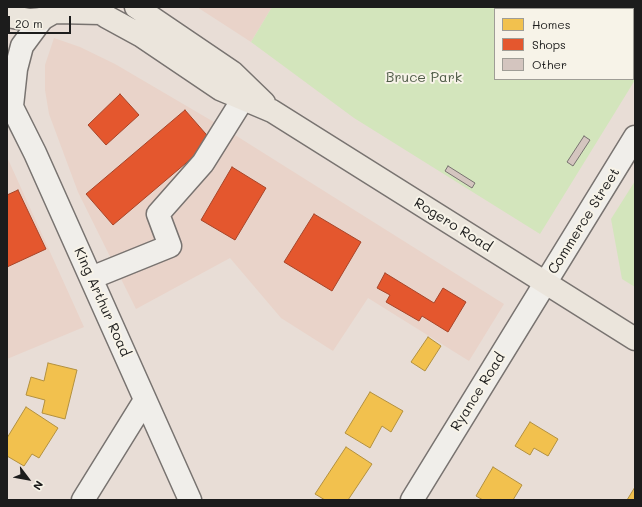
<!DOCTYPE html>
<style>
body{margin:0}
#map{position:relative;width:642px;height:507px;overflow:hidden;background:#e8ddd6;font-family:Mali,sans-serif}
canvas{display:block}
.frame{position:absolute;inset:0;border:8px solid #1c1c1c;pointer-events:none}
.legend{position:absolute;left:494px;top:8px;width:140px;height:72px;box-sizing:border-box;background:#f7f3e8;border:1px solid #9f9d96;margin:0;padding:5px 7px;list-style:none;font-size:12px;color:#1c1c1c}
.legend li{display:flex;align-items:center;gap:8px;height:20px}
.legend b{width:20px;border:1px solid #9f9d96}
.north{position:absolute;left:8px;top:459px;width:40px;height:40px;-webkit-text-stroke:3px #f7f3e8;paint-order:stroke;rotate:122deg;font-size:11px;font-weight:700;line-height:16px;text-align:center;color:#1c1c1c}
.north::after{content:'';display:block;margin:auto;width:14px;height:18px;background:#1c1c1c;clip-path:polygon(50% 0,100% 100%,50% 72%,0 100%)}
.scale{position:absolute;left:8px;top:16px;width:63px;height:18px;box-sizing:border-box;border:2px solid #1c1c1c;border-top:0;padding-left:5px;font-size:12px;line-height:14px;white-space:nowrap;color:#1c1c1c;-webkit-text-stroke:3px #f7f3e8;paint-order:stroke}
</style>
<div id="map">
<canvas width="642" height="507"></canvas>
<div class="frame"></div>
<ul class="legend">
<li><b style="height:11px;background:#f2c14e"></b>Homes</li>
<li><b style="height:11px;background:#e4572e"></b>Shops</li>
<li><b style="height:11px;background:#d4c5bf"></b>Other</li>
</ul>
<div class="north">N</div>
<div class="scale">20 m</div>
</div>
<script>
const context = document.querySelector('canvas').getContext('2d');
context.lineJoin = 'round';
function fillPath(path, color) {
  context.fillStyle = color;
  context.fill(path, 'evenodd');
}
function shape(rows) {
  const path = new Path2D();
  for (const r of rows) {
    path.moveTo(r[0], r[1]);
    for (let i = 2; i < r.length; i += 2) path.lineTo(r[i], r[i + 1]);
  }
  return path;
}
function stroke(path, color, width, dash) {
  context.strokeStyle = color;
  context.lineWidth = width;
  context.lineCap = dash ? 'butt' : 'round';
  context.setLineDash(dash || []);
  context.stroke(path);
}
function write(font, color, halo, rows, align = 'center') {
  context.font = font + ' Mali,sans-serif';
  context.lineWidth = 4;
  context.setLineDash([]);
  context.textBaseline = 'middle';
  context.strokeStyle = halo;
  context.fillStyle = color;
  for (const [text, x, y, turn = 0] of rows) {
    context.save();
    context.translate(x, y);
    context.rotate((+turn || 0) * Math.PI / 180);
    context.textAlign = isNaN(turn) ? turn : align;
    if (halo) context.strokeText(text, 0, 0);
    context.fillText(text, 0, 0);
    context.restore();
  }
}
fillPath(shape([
 [197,7,272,7,251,42],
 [54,38,80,47,115,64,219,125,504,304,469,361,368,298,333,351,281,318,230,258,136,309,78,192,49,114,45,90,45,65],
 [7,157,84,327,7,359]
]), '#e9d3c9');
fillPath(shape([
 [272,7,635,7,635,80,540,234,354,118,251,42],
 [495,9,633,9,633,79,495,79],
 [635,181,635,287,622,279,611,219]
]), '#d3e5bc');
const homes = shape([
 [428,337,441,346,425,371,411,362,428,337],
 [48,363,77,370,65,419,42,413,45,400,26,395,31,377,44,381,48,363],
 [370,392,403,411,391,432,382,426,370,448,345,433,370,392],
 [26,407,58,428,39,458,32,454,24,466,7,456,7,438,26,407],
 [530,422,558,439,548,456,534,448,530,455,515,446,530,422],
 [346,447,372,464,348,500,325,500,315,494,346,447],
 [493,467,522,485,513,500,483,500,476,496,493,467],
 [635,487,635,500,627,500,635,487]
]);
fillPath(homes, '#f2c14e');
stroke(homes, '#b2903f', 1);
const shops = shape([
 [120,94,139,115,106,145,88,125,120,94],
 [185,110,212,141,113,225,86,194,185,110],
 [232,167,266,188,235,240,201,220,232,167],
 [18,190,46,249,7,267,7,195,18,190],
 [314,214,361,242,332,291,284,262,314,214],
 [385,273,434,303,443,288,466,302,448,332,422,316,419,321,386,302,390,295,377,288,385,273]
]);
fillPath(shops, '#e4572e');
stroke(shops, '#a84529', 1);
const building = shape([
 [584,136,590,140,573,166,567,162,584,136],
 [448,166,475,183,472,188,445,171,448,166]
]);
fillPath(building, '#d4c5bf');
stroke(building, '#787370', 1);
const minor = shape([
 [7,97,35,153,190,500],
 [12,106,16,69,22,46,42,19],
 [91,278,170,246,158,214,203,163,243,99],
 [83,500,145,400],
 [412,500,635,137]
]);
const major = shape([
 [136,7,232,72,264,103],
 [57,12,101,13,107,17,140,35,220,89,272,111,635,339],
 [7,16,30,20,42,19,63,7]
]);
stroke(minor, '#787370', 25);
stroke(major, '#787370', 25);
stroke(minor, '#f0eeea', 22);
stroke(major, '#ebe5dc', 22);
write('14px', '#4e5a46', '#f7f3e8', [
 ["Bruce Park",424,78]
]);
write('14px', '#1c1c1c', '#f7f3e8', [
 ["Commerce Street",584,221,-58],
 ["Rogero Road",453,225,32],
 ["King Arthur Road",102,302,66],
 ["Ryance Road",478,392,-58]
]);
</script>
